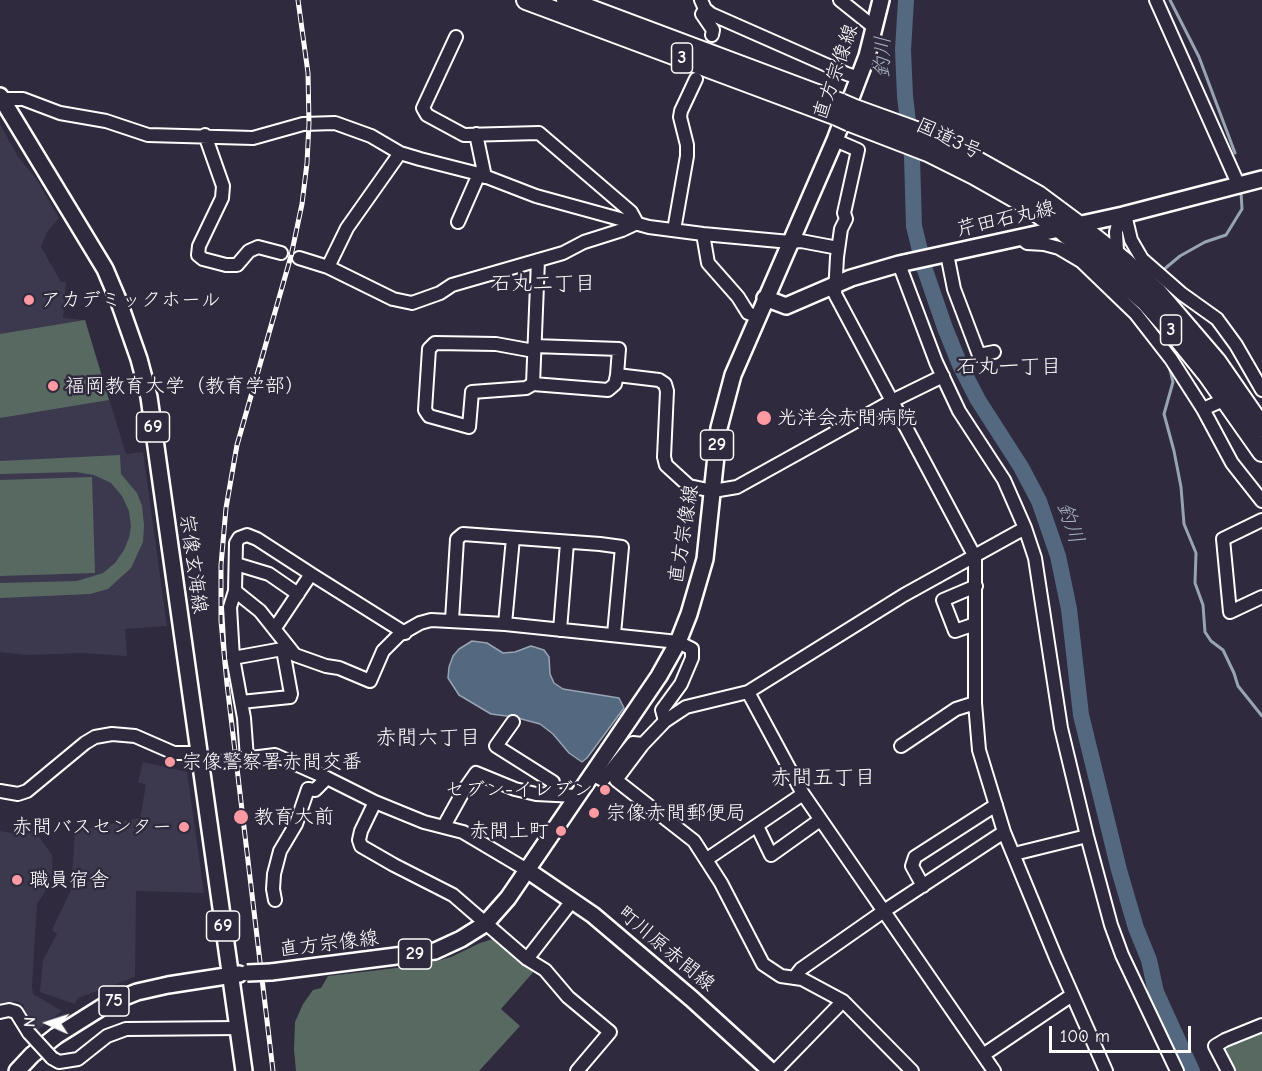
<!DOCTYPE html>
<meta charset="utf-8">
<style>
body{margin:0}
#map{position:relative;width:1262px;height:1071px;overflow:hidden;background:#2f2a3d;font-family:"Comic Neue",sans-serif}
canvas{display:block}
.north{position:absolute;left:18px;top:993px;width:60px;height:60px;-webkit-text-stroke:4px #2f2a3d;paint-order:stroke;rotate:273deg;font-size:16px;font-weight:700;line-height:24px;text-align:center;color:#fff}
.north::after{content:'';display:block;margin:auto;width:21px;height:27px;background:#fff;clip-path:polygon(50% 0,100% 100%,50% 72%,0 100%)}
.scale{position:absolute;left:1049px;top:1026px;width:142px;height:27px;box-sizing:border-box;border:3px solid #fff;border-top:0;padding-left:8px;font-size:18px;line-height:21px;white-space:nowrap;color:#fff;-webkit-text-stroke:4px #2f2a3d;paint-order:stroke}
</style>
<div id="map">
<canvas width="1262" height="1071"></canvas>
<div class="north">N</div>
<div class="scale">100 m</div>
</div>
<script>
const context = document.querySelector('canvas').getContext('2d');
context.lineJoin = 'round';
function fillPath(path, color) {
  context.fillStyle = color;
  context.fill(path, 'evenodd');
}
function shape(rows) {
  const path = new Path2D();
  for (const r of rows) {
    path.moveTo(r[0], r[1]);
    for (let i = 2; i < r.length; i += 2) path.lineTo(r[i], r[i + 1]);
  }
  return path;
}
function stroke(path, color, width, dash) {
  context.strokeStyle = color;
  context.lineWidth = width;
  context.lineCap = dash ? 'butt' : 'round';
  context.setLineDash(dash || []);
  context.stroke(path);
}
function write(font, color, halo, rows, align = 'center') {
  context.font = font + ' "Comic Neue","Klee One",sans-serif';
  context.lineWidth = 5;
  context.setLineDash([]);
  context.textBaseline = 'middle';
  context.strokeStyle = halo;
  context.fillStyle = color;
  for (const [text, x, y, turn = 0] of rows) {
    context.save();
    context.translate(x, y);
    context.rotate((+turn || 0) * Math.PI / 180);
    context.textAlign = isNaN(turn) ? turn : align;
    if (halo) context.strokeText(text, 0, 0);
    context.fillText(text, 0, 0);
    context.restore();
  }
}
fillPath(shape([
 [0,124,17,155,37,180,59,218,47,232,41,247,61,282,66,282,63,318,85,320,126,454,143,452,167,626,125,629,127,656,82,653,27,655,0,652],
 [143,762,187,772,204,893,136,891,135,977,78,998,75,1004,40,992,43,960,57,934,52,930,71,890,75,831,140,818,146,785,138,782],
 [30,830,35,831,52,855,53,879,37,904,32,986,33,994,62,1011,37,1031,25,1013,24,1005,17,1001,0,1004,0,831,23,835]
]), '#3c394f');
fillPath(shape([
 [85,320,109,400,0,418,0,334],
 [120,455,121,474,137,493,142,506,144,525,143,542,131,568,108,589,90,594,0,598,0,583,77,581,103,573,115,563,124,550,129,538,131,526,129,511,122,496,111,483,94,475,76,472,0,474,0,461],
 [92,477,95,573,0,576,0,480],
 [493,939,536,969,501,1009,520,1026,479,1071,296,1071,294,1050,295,1022,303,1004,313,990,321,988,328,976,422,965,451,957,480,943],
 [1262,1032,1262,1071,1232,1071,1224,1053,1228,1042]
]), '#586961');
const water = shape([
 [472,641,487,643,503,653,515,652,531,646,544,650,549,657,550,674,554,683,563,689,619,698,624,708,587,758,582,762,569,753,553,734,540,724,514,717,491,714,459,695,448,678,449,667,453,656,459,649,472,641]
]);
fillPath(water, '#54687f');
stroke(water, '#98a4b2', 1.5);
stroke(shape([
 [1170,0,1199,57,1235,153],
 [1162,271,1180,256,1205,242,1226,235,1242,209,1241,192],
 [1169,366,1173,382,1164,414,1174,451,1181,487,1184,524,1196,553,1195,583,1203,605,1205,632,1211,641,1223,650,1234,673,1238,686,1262,716]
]), '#98a4b2', 3);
stroke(shape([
 [906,0,903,50,905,96,912,157,914,226,924,267,945,328,960,365,978,400,1021,467,1039,501,1058,556,1069,609,1081,715,1119,870,1136,928,1149,960,1156,992,1192,1071]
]), '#54687f', 16);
stroke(shape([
 [281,253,299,258]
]), '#443f50', 12, [12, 6]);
const minor = shape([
 [701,0,705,9,711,14,847,74,859,78],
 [840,0,875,28],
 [1156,0,1239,186],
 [705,9,702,14,713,30,712,35],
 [456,37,423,108,427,115,464,135,539,133,631,212,637,223],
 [2,99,23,99,60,113,106,121,148,135,253,138,303,124,335,123,371,136,400,153,420,159,479,174,536,196,649,227,703,234,790,242,801,241,838,248],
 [476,134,485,177],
 [205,135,223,186,222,198,199,246,198,255,203,259,226,265,237,265,249,251,258,247,281,253],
 [835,140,858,150,844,213,846,219,841,229,837,257,835,294,975,557,975,703,979,750,1004,832,1056,958,1106,1071],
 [458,222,479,174],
 [674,230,687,156,687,145,680,117,681,111,696,79],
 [703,234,708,263,738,297,748,313,758,317],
 [1020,237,1027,243,1044,244,1059,248,1081,261,1136,314,1171,359,1203,409,1232,463,1262,501],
 [947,254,954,289,979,355,994,352],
 [1121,256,1117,251,1116,232,1119,219,1123,215,1126,219,1131,240,1142,259,1182,294,1217,319,1236,345,1262,390],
 [299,258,328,267,393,299,412,303,440,293,452,285,563,253,584,242,622,230,637,223],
 [899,264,936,362,959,411,1004,480,1025,528,1035,558,1061,728,1087,836,1111,925,1122,955,1177,1071],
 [328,267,347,228,400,153],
 [534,346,619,349,617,375,659,380,665,384,667,391,664,457,666,465,689,486,713,491,737,487,892,401,943,376],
 [534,351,496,344,435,343,429,349,425,410,429,416,469,427,472,392,526,388,533,384,608,390,615,384,617,375],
 [533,384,538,260],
 [1203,409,1219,402],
 [1262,520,1223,539,1230,612,1262,597],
 [236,564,269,574,298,594],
 [235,591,260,611,295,655,326,666,339,668,370,681,383,651,399,635,420,623,431,620,505,624,678,642,692,649,692,658,681,684,662,710,665,721],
 [452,620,457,539,463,534,600,544,622,547,614,634],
 [505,624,513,538],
 [975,624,955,631,943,600,976,586],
 [275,628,311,574,405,633],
 [560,630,567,543],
 [233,658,288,648],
 [748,692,803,794,994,1071],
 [241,702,290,697,291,694,283,650],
 [513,722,496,746,553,782,554,795],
 [901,746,956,709,975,703],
 [247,758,244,718,233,658,230,607,235,591,236,543,239,538,247,535,257,539,311,574],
 [243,759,275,755,327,778,375,802,424,822,463,832,527,870],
 [591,774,603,780,633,743,643,744],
 [0,791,18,794,27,791,85,743,95,737,112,734,135,736,174,753,198,753],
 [375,802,361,831,359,840,361,846,394,865,453,895,527,959,545,970,568,997,610,1032,577,1071],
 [444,826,464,790,476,773,515,789,536,794,576,796],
 [757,826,771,855,820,820],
 [1014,854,1087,836],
 [707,859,803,794],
 [923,886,912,866,915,857,996,805],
 [275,900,273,889,274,874,280,851,296,824,308,789,315,790,327,778],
 [527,959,572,901],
 [794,978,801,969,884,911,1004,832],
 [0,1012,9,1010,16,1012,29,1033],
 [983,1055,1072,995],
 [52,1058,59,1062,78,1059,107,1036,126,1029,238,1028],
 [771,1070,777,1069,843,1001],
 [912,1071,843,1001,802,979,781,976,763,964,721,883,694,841,616,780,643,744,665,721,686,707,748,692,904,595,1025,528],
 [1228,1071,1215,1046,1225,1040,1262,1025]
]);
const major = shape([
 [0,96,105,269,119,302,139,359,149,397,244,1071],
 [765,298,786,306,851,278,899,264,1123,215,1262,179],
 [527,870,593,915,692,999,771,1071],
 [271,972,435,951,461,939,485,924,508,898,659,676,678,642,689,614,705,559,719,428,733,375,835,140,867,56,881,0],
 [17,1071,32,1055,56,1036,107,1004,137,992,168,985,239,974]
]);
const highway = shape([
 [526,0,837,116],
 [566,0,841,103],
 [855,109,927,135,958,150,1038,195,1077,224,1125,262,1157,292,1217,362,1262,427],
 [850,122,928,152,974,175,1020,201,1059,228,1146,302,1177,337,1207,374,1262,452]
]);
stroke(minor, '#fff', 16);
stroke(major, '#fff', 20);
stroke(highway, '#fff', 22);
stroke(minor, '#2f2a3d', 12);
stroke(major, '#2f2a3d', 15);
stroke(highway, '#2f2a3d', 18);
const rail = shape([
 [273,1071,227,684,221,621,221,565,226,508,237,445,291,256,302,204,307,163,309,123,308,73,298,0]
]);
stroke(rail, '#fff', 5);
stroke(rail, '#2f2a3d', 3, [9]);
const minorBridge = shape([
 [221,762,243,759],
 [29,1033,52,1058]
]);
const majorBridge = shape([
 [247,973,271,972]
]);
const highwayBridge = shape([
 [841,103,855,109],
 [837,116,850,122]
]);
stroke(minorBridge, '#fff', 16, []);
stroke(majorBridge, '#fff', 20, []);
stroke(highwayBridge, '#fff', 22, []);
stroke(minorBridge, '#2f2a3d', 12);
stroke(majorBridge, '#2f2a3d', 15);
stroke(highwayBridge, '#2f2a3d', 18);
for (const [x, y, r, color] of [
 [29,300,6,"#ff9aa2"],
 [53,386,6,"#ff9aa2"],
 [764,418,8,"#ff9aa2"],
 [170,762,6,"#ff9aa2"],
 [605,790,6,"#ff9aa2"],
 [594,813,6,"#ff9aa2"],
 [241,817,8,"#ff9aa2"],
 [184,827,6,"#ff9aa2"],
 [561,831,6,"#ff9aa2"],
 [17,880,6,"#ff9aa2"]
]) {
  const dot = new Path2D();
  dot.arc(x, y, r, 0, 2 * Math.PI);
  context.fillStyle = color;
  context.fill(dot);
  stroke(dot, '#2f2a3d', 2);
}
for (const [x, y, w] of [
 [682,58,21],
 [1171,330,21],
 [153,427,33],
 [717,445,33],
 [223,926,33],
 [415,954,33],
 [114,1001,30]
]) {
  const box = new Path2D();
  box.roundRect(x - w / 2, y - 15, w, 30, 4.5);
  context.fillStyle = '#2f2a3d';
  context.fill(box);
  stroke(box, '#fff', 1.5);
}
write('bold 18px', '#fff', null, [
 ["3",682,58],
 ["3",1171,330],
 ["69",153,427],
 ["29",717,445],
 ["69",223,926],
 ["29",415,954],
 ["75",114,1001]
]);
write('20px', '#fff', '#2f2a3d', [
 ["直方宗像線",836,72,-71],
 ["国道3号",949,139,25],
 ["芹田石丸線",1006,219,-13],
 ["直方宗像線",684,534,-81],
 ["宗像玄海線",193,564,82],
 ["直方宗像線",329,944,-7],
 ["町川原赤間線",666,949,40]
]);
write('20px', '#fff', '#2f2a3d', [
 ["アカデミックホール",41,300],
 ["福岡教育大学（教育学部）",65,386],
 ["光洋会赤間病院",777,418],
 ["宗像警察署赤間交番",182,762],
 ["セブン-イレブン",593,790,"right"],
 ["宗像赤間郵便局",606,813],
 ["教育大前",254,817],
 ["赤間バスセンター",172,827,"right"],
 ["赤間上町",549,831,"right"],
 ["職員宿舎",29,880]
], 'left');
write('italic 21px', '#aab4bf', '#2f2a3d', [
 ["釣川",883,57,-89],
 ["釣川",1070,523,71]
]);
write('21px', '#fff', '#2f2a3d', [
 ["石丸二丁目",543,284],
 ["石丸一丁目",1009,367],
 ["赤間六丁目",428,738],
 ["赤間五丁目",823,778]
]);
</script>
